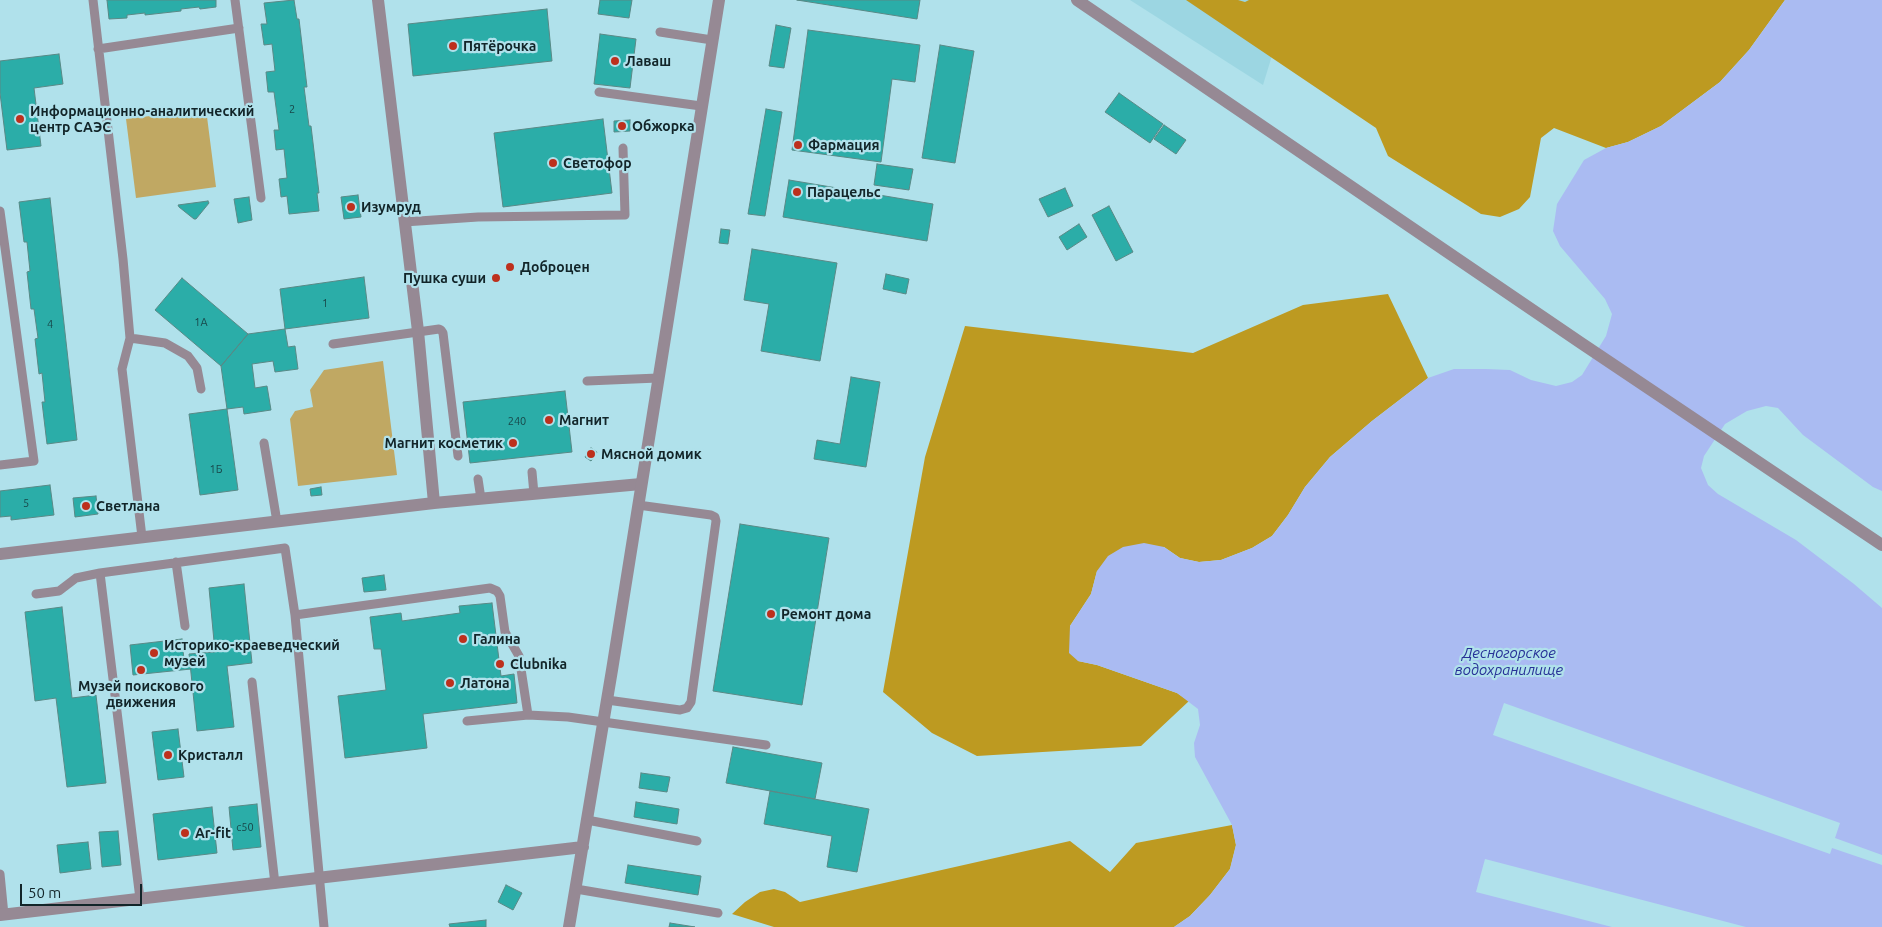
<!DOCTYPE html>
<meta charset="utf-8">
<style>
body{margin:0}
#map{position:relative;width:1882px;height:927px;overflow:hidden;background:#b0e1eb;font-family:Ubuntu,sans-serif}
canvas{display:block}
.scale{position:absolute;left:20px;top:884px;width:122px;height:22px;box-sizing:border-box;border:2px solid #122529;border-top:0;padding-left:6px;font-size:15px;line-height:18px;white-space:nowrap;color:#122529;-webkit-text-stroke:4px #b0e1eb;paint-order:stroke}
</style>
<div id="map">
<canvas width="1882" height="927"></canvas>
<div class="scale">50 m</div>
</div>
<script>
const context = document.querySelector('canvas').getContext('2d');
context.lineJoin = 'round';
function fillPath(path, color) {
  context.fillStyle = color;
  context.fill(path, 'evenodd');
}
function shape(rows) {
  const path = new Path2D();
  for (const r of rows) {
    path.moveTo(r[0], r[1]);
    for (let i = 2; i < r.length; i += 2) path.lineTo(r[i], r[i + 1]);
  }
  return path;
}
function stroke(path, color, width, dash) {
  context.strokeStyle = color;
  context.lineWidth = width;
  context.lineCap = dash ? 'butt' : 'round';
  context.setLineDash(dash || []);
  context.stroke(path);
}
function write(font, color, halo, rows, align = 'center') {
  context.font = font + ' Ubuntu,sans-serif';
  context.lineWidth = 4.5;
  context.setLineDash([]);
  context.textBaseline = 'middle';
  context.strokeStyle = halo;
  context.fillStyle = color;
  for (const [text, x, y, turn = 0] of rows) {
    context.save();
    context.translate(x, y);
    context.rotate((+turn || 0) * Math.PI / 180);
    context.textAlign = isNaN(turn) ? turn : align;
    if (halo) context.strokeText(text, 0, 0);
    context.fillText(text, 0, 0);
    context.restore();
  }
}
fillPath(shape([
 [1130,0,1289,0,1263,85]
]), '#9cd6e2');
fillPath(shape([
 [206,109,216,187,136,198,126,119],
 [383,361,397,475,298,486,290,419,295,411,313,407,310,390,324,370]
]), '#c0a863');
fillPath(shape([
 [1186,0,1238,0,1245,2,1249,0,1785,0,1749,50,1720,82,1661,126,1628,142,1606,148,1554,128,1541,138,1530,197,1519,209,1500,217,1481,214,1388,156,1376,128],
 [1388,294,1428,378,1372,421,1330,457,1305,487,1288,515,1272,536,1252,548,1221,560,1199,562,1180,558,1164,547,1097,571,1091,594,1070,626,1078,661,1097,665,1177,693,1189,701,1141,746,977,756,932,733,883,692,925,457,965,326,1193,353,1303,305],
 [1232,825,1236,845,1230,869,1210,895,1190,916,1174,927,774,927,732,914,745,902,760,892,774,889,785,892,800,902,1070,841,1110,872,1136,843]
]), '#bd9a21');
fillPath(shape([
 [1785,0,1882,0,1882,491,1873,487,1803,435,1778,408,1766,406,1747,411,1725,424,1704,456,1701,468,1708,485,1718,494,1796,540,1854,584,1882,608,1882,927,1174,927,1190,916,1210,895,1230,869,1236,845,1232,825,1195,757,1194,743,1200,725,1198,709,1177,693,1097,665,1078,661,1069,653,1070,626,1091,594,1097,571,1108,556,1123,547,1144,543,1164,547,1180,558,1199,562,1221,560,1252,548,1272,536,1288,515,1305,487,1330,457,1372,421,1428,378,1454,369,1486,369,1510,370,1531,380,1556,386,1572,382,1582,375,1606,336,1612,314,1605,299,1560,246,1553,231,1557,204,1584,160,1606,148,1628,142,1661,126,1720,82,1749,50]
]), '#aabbf2');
fillPath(shape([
 [1504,703,1840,823,1835,838,1882,855,1882,865,1832,848,1830,854,1493,735],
 [1485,859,1746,927,1612,927,1476,892]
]), '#b0e1eb');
const building = shape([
 [107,0,216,0,216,7,200,9,199,7,181,9,181,11,145,15,145,13,127,15,127,18,109,19,107,0],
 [294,0,297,19,299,19,307,87,304,87,309,126,311,126,319,193,317,193,319,211,289,214,287,196,281,197,279,179,287,178,284,149,276,150,274,130,279,130,274,92,268,92,266,72,275,71,272,44,264,45,261,24,267,24,264,3,294,0],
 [600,0,632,0,629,18,598,14,600,0],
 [797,0,920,0,917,19,797,0],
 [547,9,552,61,413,76,408,24,547,9],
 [776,25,791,28,784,68,769,66,776,25],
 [808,30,920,45,915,82,892,79,881,162,792,150,808,30],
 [600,34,636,39,630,88,594,84,600,34],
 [940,45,974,51,955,163,922,158,940,45],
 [59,54,63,84,34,88,41,146,7,150,0,93,0,61,59,54],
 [1119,93,1163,124,1150,143,1105,112,1119,93],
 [766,109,782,112,765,216,748,214,766,109],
 [603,119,612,193,503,207,494,133,603,119],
 [630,120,630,131,614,132,614,121,630,120],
 [1164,125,1186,140,1176,154,1154,139,1164,125],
 [877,164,913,169,909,190,874,185,877,164],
 [789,180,933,204,927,241,783,217,789,180],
 [1065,188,1073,206,1048,217,1039,199,1065,188],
 [358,195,361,217,344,219,341,197,358,195],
 [249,197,252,220,238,223,234,199,249,197],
 [50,198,77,440,47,444,42,402,45,402,42,373,39,374,35,339,38,338,34,309,31,309,27,272,30,271,27,242,24,242,19,202,50,198],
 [208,201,209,203,196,219,194,219,179,207,178,205,208,201],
 [1109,206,1133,252,1116,261,1092,215,1109,206],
 [1079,224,1087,237,1067,250,1059,237,1079,224],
 [721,229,730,230,728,244,719,243,721,229],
 [752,249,837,263,820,361,761,351,769,304,744,300,752,249],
 [886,274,909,279,906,294,883,289,886,274],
 [364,277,369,318,285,329,280,289,364,277],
 [182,278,248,334,221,366,155,310,182,278],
 [285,329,288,347,295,346,298,369,275,372,273,361,252,364,255,388,267,386,271,410,244,414,243,407,227,409,221,366,248,334,285,329],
 [851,377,880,382,866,467,814,459,817,440,840,444,851,377],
 [565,391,572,452,470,463,463,402,565,391],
 [227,409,238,490,200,495,189,414,227,409],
 [591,448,597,452,591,461,585,457,591,448],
 [50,485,54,515,11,520,11,516,0,517,0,491,50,485],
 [321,487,322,495,311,496,310,489,321,487],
 [96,496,98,514,75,517,73,498,96,496],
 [740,524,829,538,802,705,713,691,740,524],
 [384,575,386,590,364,592,362,578,384,575],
 [244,584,252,663,227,666,234,727,197,731,189,654,215,652,209,588,244,584],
 [492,603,501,676,514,674,517,703,423,714,427,748,345,758,338,696,386,690,381,649,374,649,370,617,401,613,402,621,460,613,459,606,492,603],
 [62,607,72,698,96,695,106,783,67,787,56,698,35,701,25,612,62,607],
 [182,639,184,660,190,660,191,669,133,675,130,645,182,639],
 [178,729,184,777,158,780,152,732,178,729],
 [733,747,822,763,815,799,726,783,733,747],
 [641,773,670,777,667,792,639,788,641,773],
 [770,791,869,809,857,872,827,867,832,836,764,824,770,791],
 [636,802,679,809,677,824,634,817,636,802],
 [257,804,261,847,233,850,229,807,257,804],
 [212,807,217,853,158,860,153,814,212,807],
 [118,831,121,865,102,867,99,832,118,831],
 [88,842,91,869,60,873,57,845,88,842],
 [628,865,701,876,698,895,625,883,628,865],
 [506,885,522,893,513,910,498,902,506,885],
 [486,920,486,927,450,927,449,924,486,920],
 [670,923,695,927,669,927,670,923]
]);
fillPath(building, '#2bada8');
stroke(building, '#598986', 1);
stroke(shape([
 [93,0,123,259,130,338,122,369,142,537],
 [235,0,261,198],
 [660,32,712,40],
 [98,49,239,28],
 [599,92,701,106],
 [0,211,34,461,0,465],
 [404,222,478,217,625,215,623,148],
 [130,338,165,343,188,356,197,368,201,389],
 [333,344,439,329,441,330,443,333,458,456],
 [587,381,658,378],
 [264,443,277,522],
 [532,472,534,494],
 [478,479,481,499],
 [176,562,185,626],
 [100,573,140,899],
 [36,594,59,591,76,578,100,573,285,548,295,615,324,927],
 [295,615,490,588,497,591,500,596,505,632,519,656,528,715],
 [252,682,275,884],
 [607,700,680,710,687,708,691,702,716,521,715,517,711,515,638,505],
 [467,721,528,715,568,717,766,745],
 [587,820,697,841],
 [0,874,4,915],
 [576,889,718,913]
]), '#968994', 9);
stroke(shape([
 [378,0,418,331,434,503],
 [0,554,434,503,641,484]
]), '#968994', 12);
stroke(shape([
 [1077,0,1581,343,1882,545],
 [0,915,583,847],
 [569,927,612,670,719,0]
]), '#968994', 12);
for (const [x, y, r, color] of [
 [453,46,5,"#bd301d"],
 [615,61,5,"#bd301d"],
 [20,119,5,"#bd301d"],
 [622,126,5,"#bd301d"],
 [798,145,5,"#bd301d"],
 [553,163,5,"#bd301d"],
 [797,192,5,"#bd301d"],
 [351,207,5,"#bd301d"],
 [510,267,5,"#bd301d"],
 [496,278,5,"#bd301d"],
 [549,420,5,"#bd301d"],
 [513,443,5,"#bd301d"],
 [591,454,5,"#bd301d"],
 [86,506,5,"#bd301d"],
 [771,614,5,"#bd301d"],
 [463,639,5,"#bd301d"],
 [154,653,5,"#bd301d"],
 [500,664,5,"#bd301d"],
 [141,670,5,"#bd301d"],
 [450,683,5,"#bd301d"],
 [168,755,5,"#bd301d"],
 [185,833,5,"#bd301d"]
]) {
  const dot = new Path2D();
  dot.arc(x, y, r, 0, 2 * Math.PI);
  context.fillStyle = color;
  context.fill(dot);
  stroke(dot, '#b0e1eb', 2);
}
write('11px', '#184749', null, [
 ["2",292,109],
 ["1",325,303],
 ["1А",201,322],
 ["4",50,324],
 ["240",517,421],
 ["1Б",216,469],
 ["5",26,503],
 ["с50",245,827]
]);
write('bold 14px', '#122529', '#b0e1eb', [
 ["Пятёрочка",463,46],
 ["Лаваш",625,61],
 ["Информационно-аналитический",30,111],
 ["центр САЭС",30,127],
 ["Обжорка",632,126],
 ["Фармация",808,145],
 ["Светофор",563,163],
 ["Парацельс",807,192],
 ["Изумруд",361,207],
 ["Доброцен",520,267],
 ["Пушка суши",486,278,"right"],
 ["Магнит",559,420],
 ["Магнит косметик",503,443,"right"],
 ["Мясной домик",601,454],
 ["Светлана",96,506],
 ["Ремонт дома",781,614],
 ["Галина",473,639],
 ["Историко-краеведческий",164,645],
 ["музей",164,661],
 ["Clubnika",510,664],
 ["Латона",460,683],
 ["Музей поискового",141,686,"center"],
 ["движения",141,702,"center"],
 ["Кристалл",178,755],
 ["Ar-fit",195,833]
], 'left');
write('italic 15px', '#273197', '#b0e1eb', [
 ["Десногорское",1509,653],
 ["водохранилище",1509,670]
]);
</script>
